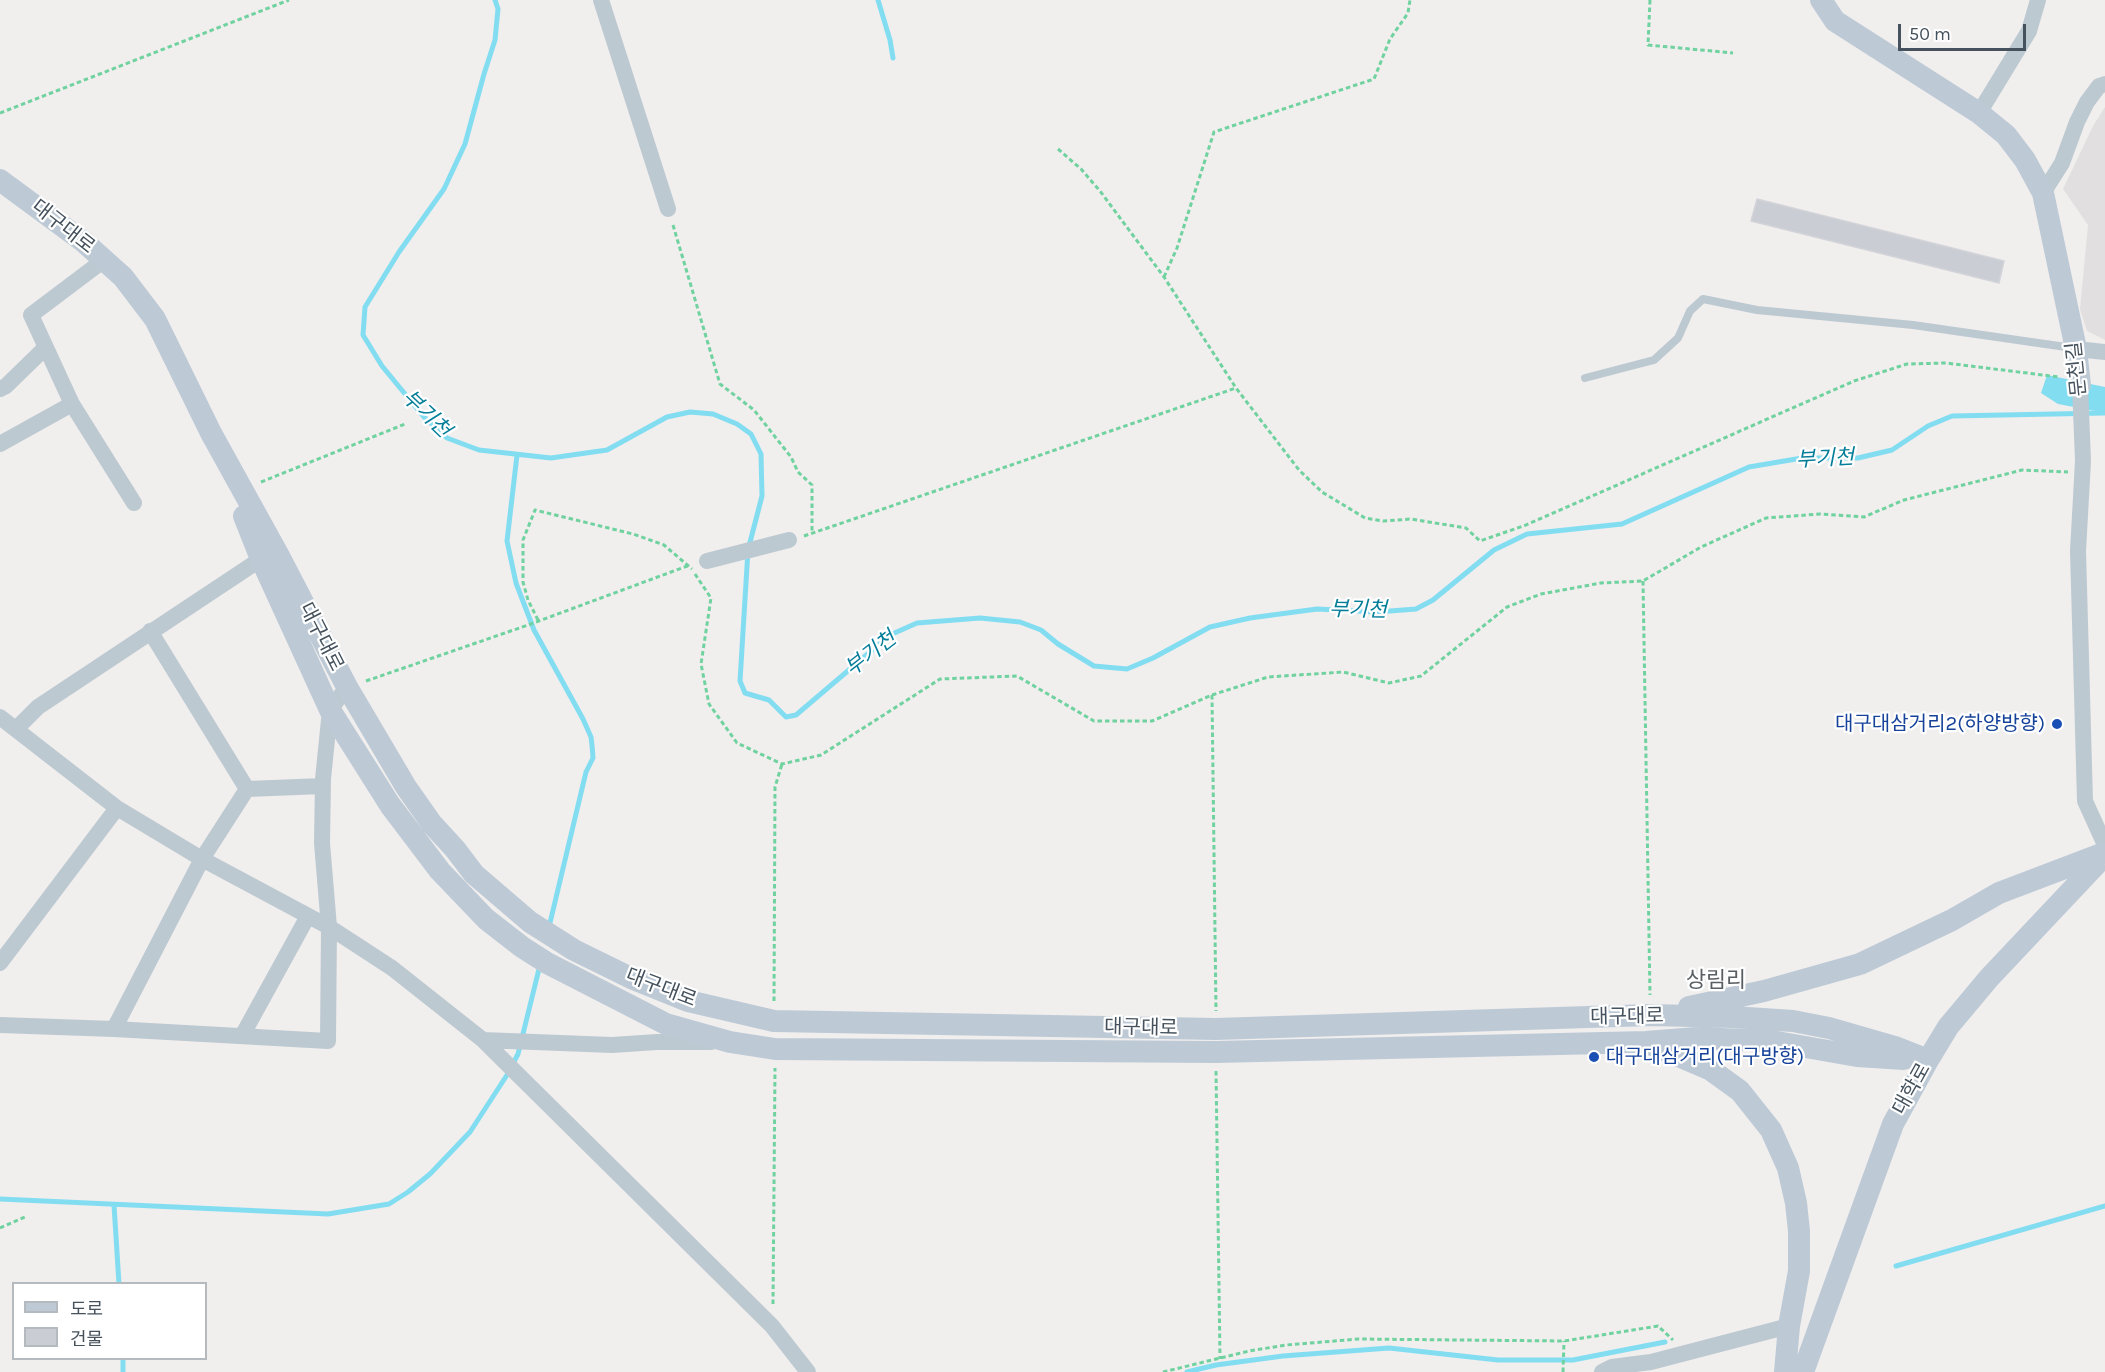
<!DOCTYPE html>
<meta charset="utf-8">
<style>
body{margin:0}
#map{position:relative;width:2105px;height:1372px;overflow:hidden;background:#f1eeee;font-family:Karla,"Noto Sans KR",sans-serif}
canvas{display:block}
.legend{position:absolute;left:12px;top:1282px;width:195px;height:78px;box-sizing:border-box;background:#fff;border:2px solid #b5babe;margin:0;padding:8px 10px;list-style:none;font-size:18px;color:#45525d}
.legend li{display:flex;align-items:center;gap:12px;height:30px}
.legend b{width:30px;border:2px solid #b5babe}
.scale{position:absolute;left:1898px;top:24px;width:128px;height:27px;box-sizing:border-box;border:3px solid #45525d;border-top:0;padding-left:8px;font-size:18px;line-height:21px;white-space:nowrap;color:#45525d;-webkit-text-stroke:4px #fff;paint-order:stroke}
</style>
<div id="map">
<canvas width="2105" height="1372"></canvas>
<ul class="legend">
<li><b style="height:8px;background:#bdcad6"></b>도로</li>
<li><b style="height:16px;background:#cacdd3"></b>건물</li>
</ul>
<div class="scale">50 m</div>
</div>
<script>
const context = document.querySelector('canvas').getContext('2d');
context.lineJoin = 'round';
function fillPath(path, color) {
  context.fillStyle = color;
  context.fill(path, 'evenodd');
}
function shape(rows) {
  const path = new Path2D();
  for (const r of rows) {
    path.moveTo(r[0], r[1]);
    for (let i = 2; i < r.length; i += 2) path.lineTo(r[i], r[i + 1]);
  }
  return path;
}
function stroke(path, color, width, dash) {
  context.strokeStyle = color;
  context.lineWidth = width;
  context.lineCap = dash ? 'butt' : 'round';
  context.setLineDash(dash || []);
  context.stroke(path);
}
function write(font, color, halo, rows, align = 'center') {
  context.font = font + ' Karla,"Noto Sans KR",sans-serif';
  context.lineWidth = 4.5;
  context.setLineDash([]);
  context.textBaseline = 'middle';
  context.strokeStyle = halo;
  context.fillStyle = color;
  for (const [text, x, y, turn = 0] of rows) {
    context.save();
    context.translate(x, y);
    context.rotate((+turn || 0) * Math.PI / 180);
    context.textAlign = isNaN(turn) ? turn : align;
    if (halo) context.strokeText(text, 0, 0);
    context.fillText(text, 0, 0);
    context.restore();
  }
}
fillPath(shape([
 [2105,107,2105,340,2087,331,2080,309,2088,225,2063,189,2093,126]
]), '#e2dfe0');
fillPath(shape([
 [2047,375,2105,387,2105,413,2058,404,2041,393]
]), '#83ddf1');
stroke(shape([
 [495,0,498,9,495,40,484,74,465,144,444,189,399,252,365,307,363,335,382,366,424,417,447,438,479,450,551,458,607,450,667,417,690,412,713,414,737,424,751,434,761,454,762,496,748,550,740,681,745,693,769,700,786,717,796,715,890,635,917,623,980,618,1020,622,1041,630,1058,644,1094,666,1127,669,1153,658,1210,627,1250,618,1317,609,1377,612,1416,609,1433,600,1494,550,1527,534,1622,524,1749,467,1802,458,1858,458,1892,450,1928,426,1952,416,2105,413],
 [878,0,890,40,893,58],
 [517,455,507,541,516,583,534,630,583,719,591,737,592,745,593,758,586,772,549,927],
 [0,1199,328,1214,389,1204,408,1192,430,1174,470,1132,507,1075,518,1054,540,965],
 [114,1205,119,1284],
 [1896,1266,2105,1206],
 [123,1358,123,1372],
 [1187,1372,1216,1365,1283,1356,1389,1348,1498,1360,1573,1360,1665,1342]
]), '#83ddf1', 5);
const building = shape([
 [1757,199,2004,261,1999,283,1751,221,1757,199]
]);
fillPath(building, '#cacdd3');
stroke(building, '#d2d4da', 1.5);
stroke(shape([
 [1650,0,1648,45,1733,53],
 [0,113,289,0],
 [1058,149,1081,169,1100,191,1164,277,1236,388,1299,470,1322,492,1365,518,1383,521,1411,519,1466,528,1480,541,1526,525,1854,381,1907,364,1946,363,2059,377],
 [673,225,720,384,754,410,791,457,798,472,812,485,812,533],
 [1164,277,1177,248,1214,132,1374,79,1390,39,1408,13,1410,0],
 [261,482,405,424],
 [804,536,1236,388],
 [695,574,711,598,701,664,709,704,737,743,782,764,821,755,940,679,1017,676,1094,721,1152,721,1212,695,1268,677,1343,672,1389,683,1421,676,1507,607,1541,594,1601,583,1643,581,1701,547,1766,518,1820,514,1864,517,1904,500,2022,470,2068,472],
 [1643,581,1650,995],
 [538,620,528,600,523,582,523,540,535,510,633,534,664,545,692,569],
 [366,681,528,625,690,565],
 [1212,695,1216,1011],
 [774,1001,775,787,782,764],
 [1216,1071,1220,1359],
 [0,1228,25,1217],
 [773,1304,775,1068],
 [1163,1372,1249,1351,1286,1345,1358,1339,1564,1341,1658,1326,1673,1340],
 [1563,1372,1564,1341]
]), '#6fd29f', 3, [4.5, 3]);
stroke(shape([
 [1585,378,1654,360,1678,338,1690,311,1703,299,1757,310,1913,325,2073,348]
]), '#bdc9d1', 8);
stroke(shape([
 [601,0,668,209],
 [1979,113,2029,31,2038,0],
 [2043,193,2062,163,2077,122,2087,102,2099,86,2105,84],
 [104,260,31,315,72,404,134,503],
 [2076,349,2105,352],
 [2080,385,2083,461,2078,551,2085,801,2105,845],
 [0,389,6,386,45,348],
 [0,444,72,404],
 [707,561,789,540],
 [150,631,247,789],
 [0,717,117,808,202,859,329,927,392,968,483,1040,772,1326,808,1372],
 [16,729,38,707,261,559],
 [0,963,117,808],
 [0,1025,114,1029,328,1041,329,927,322,843,323,779,330,710,347,687],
 [114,1029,202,859,247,789,323,786],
 [242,1036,308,916],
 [483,1040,612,1045,657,1042,711,1042],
 [1602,1372,1612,1367,1651,1362,1789,1326]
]), '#bdc9d1', 16);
stroke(shape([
 [1821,0,1835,21,1979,113,2006,135,2025,160,2043,193,2076,349,2080,385],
 [0,180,84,242,104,260,123,277,155,319,211,433,279,556,347,687,406,787,432,824,455,849,474,874,530,922,574,950,631,978,688,1001,774,1021,1216,1029,1650,1015,1733,1017,1793,1021,1829,1028,1895,1047,1928,1060],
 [244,516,261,559,330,710,390,805,440,871,486,919,522,947,547,963,666,1024,730,1042,775,1049,1216,1052,1646,1042,1696,1038,1771,1041,1857,1056,1904,1059],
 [1689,1007,1764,991,1860,964,1952,920,1999,893,2104,853],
 [1650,1044,1711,1070,1740,1091,1771,1130,1788,1168,1796,1203,1799,1231,1799,1271,1789,1326,1785,1372],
 [1803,1372,1893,1124,1928,1060,1948,1027,1989,978,2105,855]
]), '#bdcad6', 22);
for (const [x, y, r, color] of [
 [2057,724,6,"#1a4fb4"],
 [1594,1057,6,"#1a4fb4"]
]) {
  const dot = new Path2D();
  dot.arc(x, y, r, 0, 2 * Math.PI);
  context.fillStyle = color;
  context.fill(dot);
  stroke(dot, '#fff', 2);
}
write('20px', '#45525d', '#fff', [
 ["대구대로",63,227,38],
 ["문천길",2077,369,-96],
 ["대구대로",321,637,63],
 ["대구대로",661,988,21],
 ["대구대로",1627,1017,-1],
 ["대구대로",1141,1028,1],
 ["대학로",1912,1089,-61]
]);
write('20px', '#164399', '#fff', [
 ["대구대삼거리2(하양방향)",2045,724],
 ["대구대삼거리(대구방향)",1606,1057,"left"]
], 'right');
write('italic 21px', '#057e99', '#fff', [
 ["부기천",426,414,44],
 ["부기천",1825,459,-3],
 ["부기천",1358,610,1],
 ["부기천",871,654,-38]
]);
write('22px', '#5a5f63', '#fff', [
 ["상림리",1716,981]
]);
</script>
